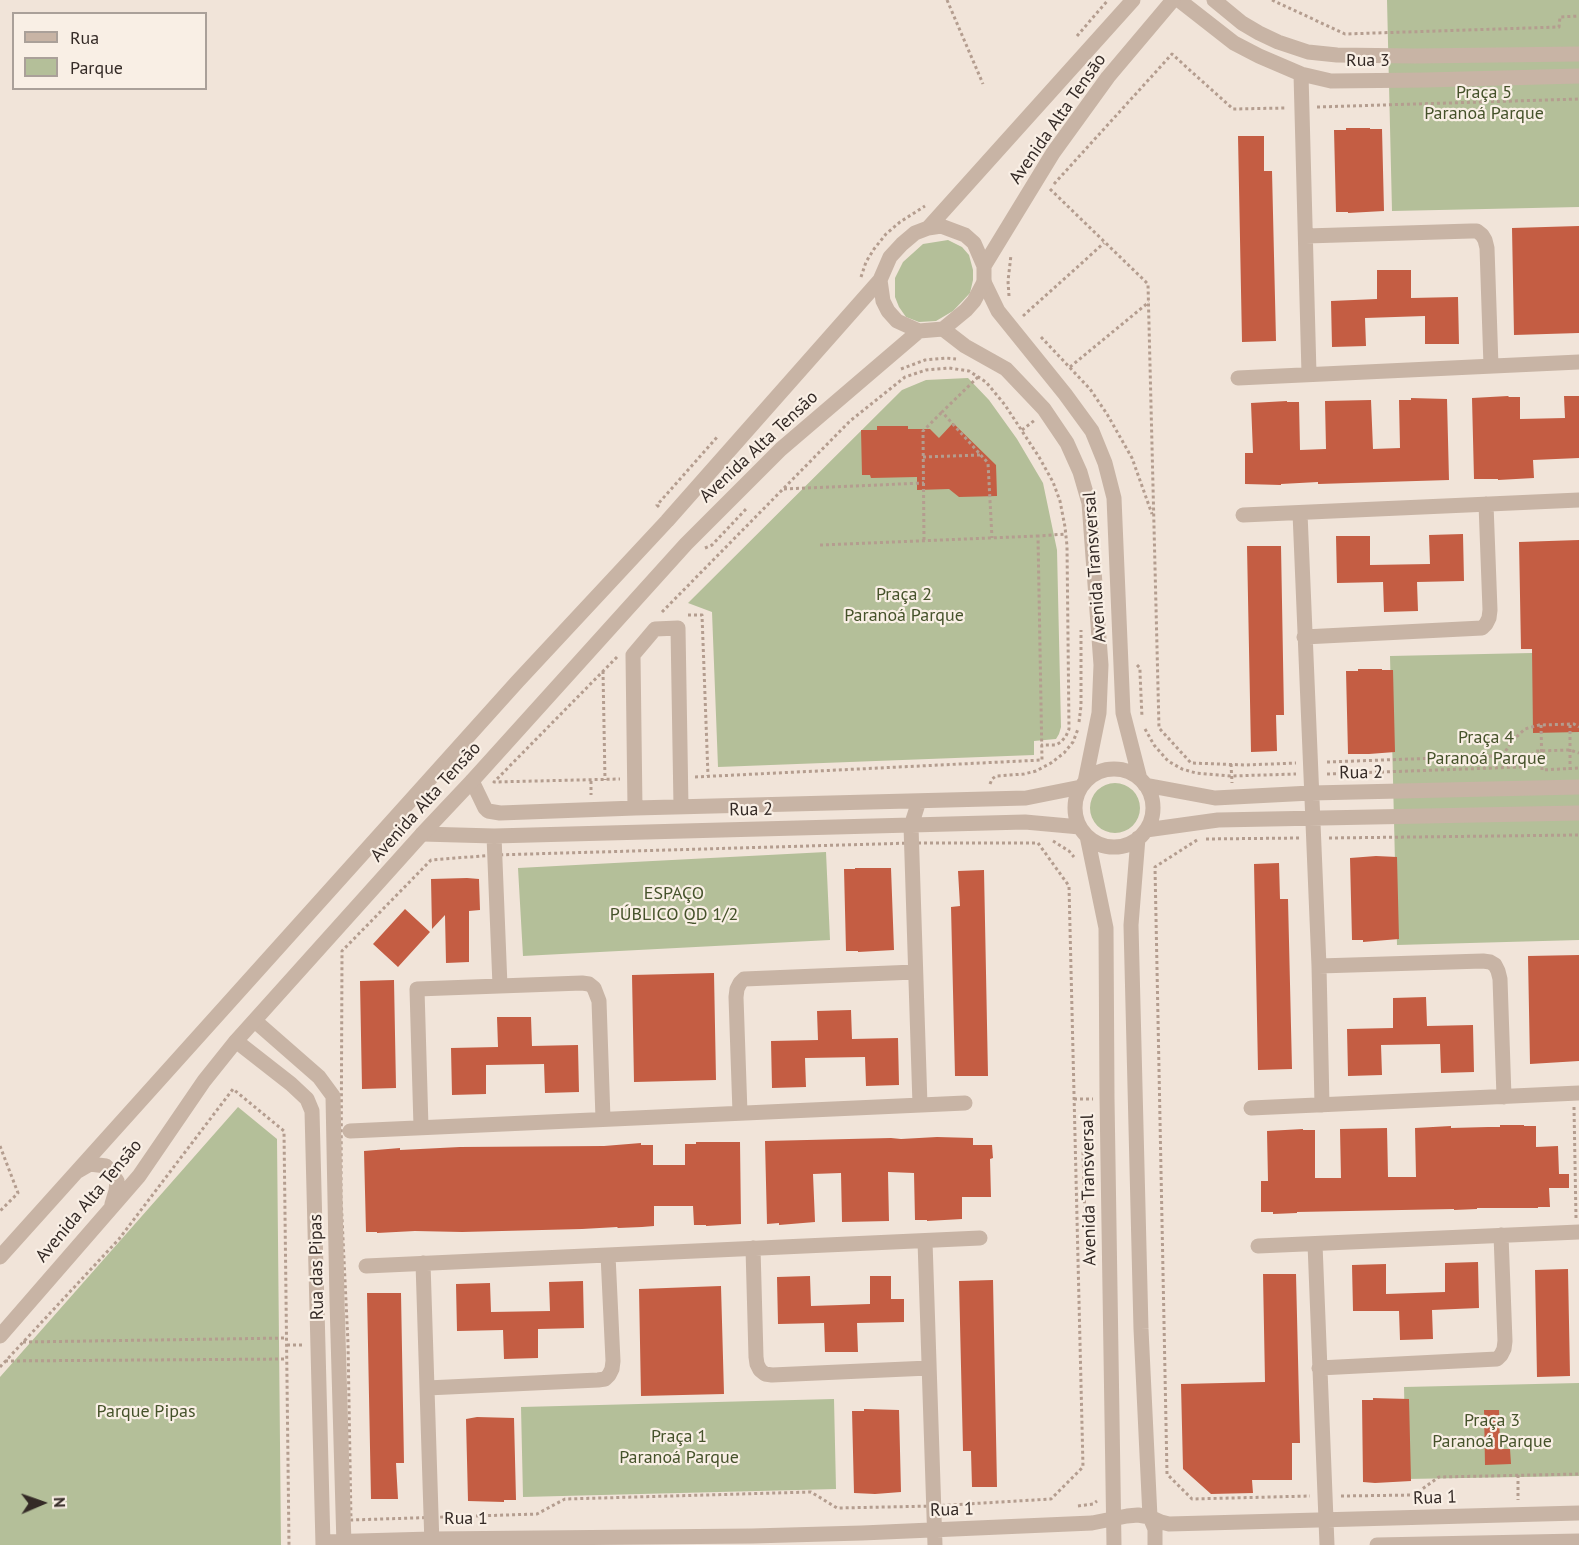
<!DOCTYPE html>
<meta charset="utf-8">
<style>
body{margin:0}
#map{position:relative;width:1579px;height:1545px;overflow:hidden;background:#f1e4d9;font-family:"PT Sans",sans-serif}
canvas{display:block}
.legend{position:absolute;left:12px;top:12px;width:195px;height:78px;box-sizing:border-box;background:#f9efe5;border:2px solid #aaa099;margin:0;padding:8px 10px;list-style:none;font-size:18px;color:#342a26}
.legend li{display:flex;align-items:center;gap:12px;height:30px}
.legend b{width:30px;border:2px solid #aaa099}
.north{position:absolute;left:12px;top:1473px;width:60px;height:60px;-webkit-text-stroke:4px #f9efe5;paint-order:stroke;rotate:88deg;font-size:16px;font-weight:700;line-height:24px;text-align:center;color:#342a26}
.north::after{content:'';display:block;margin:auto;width:21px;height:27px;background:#342a26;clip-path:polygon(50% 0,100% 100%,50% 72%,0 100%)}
</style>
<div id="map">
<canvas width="1579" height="1545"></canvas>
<ul class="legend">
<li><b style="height:8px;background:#c8b4a5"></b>Rua</li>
<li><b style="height:16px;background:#b4bf99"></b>Parque</li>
</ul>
<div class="north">N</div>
</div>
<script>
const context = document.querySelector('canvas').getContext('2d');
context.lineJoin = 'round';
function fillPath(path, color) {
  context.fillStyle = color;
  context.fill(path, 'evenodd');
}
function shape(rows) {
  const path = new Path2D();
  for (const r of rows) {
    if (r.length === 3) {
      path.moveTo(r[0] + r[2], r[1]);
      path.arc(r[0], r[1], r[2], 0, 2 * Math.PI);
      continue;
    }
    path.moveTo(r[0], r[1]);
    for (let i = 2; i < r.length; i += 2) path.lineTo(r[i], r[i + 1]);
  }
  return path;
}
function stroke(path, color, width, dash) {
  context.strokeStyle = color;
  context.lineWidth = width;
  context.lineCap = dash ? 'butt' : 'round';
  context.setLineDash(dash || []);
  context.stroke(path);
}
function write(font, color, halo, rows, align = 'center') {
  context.font = font + ' "PT Sans",sans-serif';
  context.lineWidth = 4.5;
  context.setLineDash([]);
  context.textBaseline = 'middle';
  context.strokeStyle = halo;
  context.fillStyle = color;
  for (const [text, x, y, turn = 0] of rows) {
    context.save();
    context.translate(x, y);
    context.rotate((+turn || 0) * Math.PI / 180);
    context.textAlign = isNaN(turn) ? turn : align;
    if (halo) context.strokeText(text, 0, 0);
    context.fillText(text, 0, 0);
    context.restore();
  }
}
fillPath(shape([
 [1387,0,1579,0,1579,207,1392,211],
 [948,240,962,247,969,255,973,270,973,280,970,293,953,311,936,321,919,322,906,317,899,307,895,297,895,278,903,262,923,244],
 [968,378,989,400,1017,439,1043,483,1057,550,1061,727,1059,734,1056,739,1034,741,1034,755,718,767,712,612,688,603,902,390,926,380],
 [1579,652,1579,940,1397,945,1390,656],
 [1115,808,25],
 [826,852,830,940,523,956,518,868],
 [238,1107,277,1139,281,1545,0,1545,0,1377],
 [1579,1383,1579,1476,1406,1479,1404,1387],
 [834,1399,836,1489,523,1497,521,1407]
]), '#b4bf99');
fillPath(shape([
 [1346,128,1370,128,1370,129,1382,129,1384,211,1348,213,1348,212,1336,212,1334,130,1346,130],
 [1238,136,1264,136,1264,171,1272,171,1276,341,1242,342],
 [1579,226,1579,333,1514,335,1512,228],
 [1377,270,1411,270,1411,298,1458,297,1459,344,1425,344,1425,316,1365,318,1366,346,1332,347,1331,301,1377,299],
 [1508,396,1509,397,1520,397,1520,419,1565,418,1564,396,1579,396,1579,458,1533,460,1534,478,1498,480,1498,479,1474,479,1472,398],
 [1411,398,1447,399,1449,480,1318,484,1318,482,1281,484,1281,485,1245,484,1245,453,1253,453,1251,403,1287,401,1287,402,1299,402,1300,450,1326,449,1325,401,1371,400,1373,449,1400,448,1399,400,1411,400],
 [953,423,996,465,997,496,959,497,949,489,917,490,917,477,871,478,870,475,862,475,861,430,877,430,877,426,908,426,908,429,930,429,939,438],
 [1463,534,1464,581,1417,582,1418,611,1384,612,1383,582,1337,583,1336,536,1370,536,1370,565,1430,564,1429,535],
 [1579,540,1579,732,1533,733,1532,649,1521,649,1519,542],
 [1247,546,1281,546,1284,715,1276,715,1277,751,1251,752],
 [1358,669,1382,669,1382,670,1393,670,1395,752,1369,754,1348,754,1346,671,1358,671],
 [1376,856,1397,857,1399,939,1363,942,1363,940,1352,940,1350,858],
 [1279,863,1280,899,1288,899,1292,1069,1258,1070,1254,864],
 [855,868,891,868,894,950,858,952,858,951,846,951,844,869,855,869],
 [984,870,988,1076,955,1076,951,907,960,906,958,871],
 [467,878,479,879,480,910,469,911,469,962,446,963,445,915,432,929,431,879],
 [405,909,430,932,398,967,373,944],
 [1579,955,1579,1061,1530,1064,1528,956],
 [714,973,716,1080,634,1082,632,975],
 [394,980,396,1088,362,1089,360,981],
 [1426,997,1427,1026,1473,1025,1474,1072,1441,1073,1440,1044,1381,1045,1382,1075,1348,1076,1347,1029,1393,1028,1393,998],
 [851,1010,852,1039,898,1038,899,1085,866,1086,865,1057,805,1058,806,1087,772,1088,771,1041,818,1040,817,1011],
 [497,1017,531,1017,532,1046,578,1045,579,1092,545,1093,544,1064,486,1065,486,1094,452,1095,451,1048,498,1047],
 [1500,1125,1524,1125,1524,1126,1536,1126,1536,1147,1558,1146,1559,1174,1569,1174,1569,1188,1549,1188,1550,1207,1538,1207,1538,1208,1477,1208,1477,1209,1454,1210,1454,1209,1297,1212,1297,1213,1273,1214,1273,1212,1261,1212,1261,1181,1268,1181,1267,1131,1303,1129,1303,1130,1315,1130,1315,1178,1341,1178,1340,1129,1387,1128,1388,1177,1416,1177,1415,1128,1451,1126,1451,1128,1488,1127,1500,1127],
 [937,1137,973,1138,973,1145,992,1145,993,1158,990,1159,991,1197,962,1197,962,1219,927,1221,927,1220,915,1220,914,1173,888,1172,889,1221,842,1222,841,1173,813,1174,815,1222,779,1225,779,1223,767,1224,765,1141,891,1138,901,1139],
 [696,1142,740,1142,741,1224,706,1226,706,1225,694,1225,693,1206,654,1206,654,1226,642,1227,618,1228,617,1227,582,1229,462,1232,415,1231,377,1233,377,1232,366,1232,364,1151,400,1148,400,1150,460,1147,604,1146,641,1143,641,1145,653,1145,653,1165,685,1165,685,1144,696,1144],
 [1478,1262,1479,1308,1432,1310,1433,1339,1400,1340,1399,1311,1353,1311,1352,1265,1386,1264,1386,1294,1445,1292,1445,1263],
 [1568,1269,1570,1376,1537,1377,1535,1270],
 [1263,1274,1296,1274,1300,1443,1292,1443,1292,1480,1252,1480,1253,1493,1211,1494,1183,1469,1181,1384,1265,1382],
 [810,1276,811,1306,870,1304,870,1276,891,1276,891,1299,904,1299,904,1322,857,1323,858,1352,825,1352,824,1323,778,1324,777,1277],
 [993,1280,997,1487,972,1487,971,1451,963,1451,959,1281],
 [583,1281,584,1328,538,1329,538,1358,504,1359,503,1330,457,1331,456,1284,490,1283,491,1312,550,1311,549,1282],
 [721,1286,724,1394,641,1396,639,1289],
 [367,1293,401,1293,404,1463,396,1463,398,1499,371,1499],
 [1373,1398,1409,1399,1411,1481,1375,1483,1363,1482,1362,1400,1373,1400],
 [864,1409,899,1410,901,1492,875,1494,854,1493,852,1411,864,1411],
 [1484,1410,1499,1410,1500,1449,1510,1449,1511,1464,1485,1465],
 [477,1417,514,1418,516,1500,504,1500,504,1502,468,1501,466,1419]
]), '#c45d43');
stroke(shape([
 [947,0,983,84],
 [1272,0,1345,34,1559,27,1560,17,1579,16],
 [1077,36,1108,0],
 [1317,107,1579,99],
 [1054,184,1172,54,1233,109,1286,108],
 [1050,189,1148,284,1159,728,1191,763,1246,765,1296,763],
 [861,277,866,262,874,249,886,234,900,222,925,206],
 [1009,296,1008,281,1011,255],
 [1023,316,1104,243],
 [1041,337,1090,389,1107,414,1132,458,1152,514],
 [1070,367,1149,302],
 [901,369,925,360,946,358,956,359],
 [978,377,942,412,988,463,992,538],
 [1022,430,1035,420],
 [923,457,980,455],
 [784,489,924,483],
 [659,507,657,505,718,436],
 [924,540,923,431,942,412],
 [820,545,1038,536],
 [705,548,712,545,747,508],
 [662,612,850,421,905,377,926,370,949,368,969,371,986,382,1005,405,1039,457,1053,482,1060,501,1065,527,1067,546,1069,729,1066,736,1061,742,1056,745,1041,745],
 [688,615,702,615,708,776],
 [617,657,494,782,620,779],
 [1137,665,1140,668,1140,673,1142,717],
 [603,671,605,780],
 [1079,722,1081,706,1081,630],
 [1541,725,1542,770,1579,768],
 [1570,725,1570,770],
 [1145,729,1154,745,1168,761,1182,769,1196,773,1231,776,1296,774],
 [1327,762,1494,756,1505,752,1512,741,1525,729,1539,725,1574,724,1579,727],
 [1231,764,1232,783],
 [1327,774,1520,767,1536,751,1570,750,1579,753],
 [695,777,1042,760,1038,536,1066,534],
 [591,781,591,795],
 [990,784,992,779,996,776,1024,774,1036,771,1051,763,1064,753,1073,742,1078,729],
 [1329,838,1579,835],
 [1206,839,1299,838],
 [1197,840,1155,867,1167,1474,1192,1499,1310,1496],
 [1053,841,1069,851,1074,857],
 [912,843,1038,843,1069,886,1083,1467,1051,1499,933,1506,837,1508,811,1492,565,1499,537,1514,351,1520,348,1343,341,1197,342,951,431,860,494,855,912,843],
 [1074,1099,1093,1099],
 [1574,1107,1576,1218],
 [1090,1123,1083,1153,1085,1222,1092,1253],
 [0,1146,18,1193,0,1211],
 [23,1342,287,1338],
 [287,1345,303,1345],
 [5,1361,287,1359],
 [0,1367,119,1239,233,1089,284,1131,289,1545],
 [1518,1475,1518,1500],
 [1341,1496,1414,1495,1439,1477,1579,1474],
 [1078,1506,1093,1504,1097,1501]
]), '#b49d8f', 3, [3, 3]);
stroke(shape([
 [1179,0,1234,43,1259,56,1301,74,1331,81,1426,80,1579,76],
 [1214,0,1242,23,1259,33,1278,42,1308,52,1337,55,1415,56,1579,54],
 [1301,74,1309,374],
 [1306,236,1471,231,1477,231,1482,235,1485,240,1487,248,1491,366],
 [984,282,998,311,1065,394,1092,431,1105,463,1114,498,1123,713,1140,779],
 [943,329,965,346,1006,369,1044,409,1067,443,1080,472,1089,503,1101,665,1099,713,1085,782],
 [1238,378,1579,362],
 [1300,513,1319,966,1322,1105],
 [1243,515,1579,500],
 [1304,637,1482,628,1486,624,1489,618,1490,610,1486,504],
 [1114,808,39],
 [472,781,485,808,488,811,500,813,635,808,1026,798,1081,787],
 [1145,785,1215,798,1311,793,1579,787],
 [919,801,911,826,920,1105],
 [635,808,633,655,655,629,678,628,681,807],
 [1146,830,1218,820,1579,813],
 [422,834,494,836,1025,822,1080,827],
 [494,836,500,986],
 [1087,836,1106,928,1107,1098,1114,1545],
 [1138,838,1131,925,1141,1329,1150,1517,1155,1529,1155,1545],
 [1319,966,1483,961,1490,962,1495,965,1498,971,1500,979,1504,1097],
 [255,1021,319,1077,333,1096,337,1301,344,1545],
 [236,1041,291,1084,307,1099,312,1111,323,1545],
 [1251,1108,1579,1093],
 [740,1113,736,997,737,989,740,983,744,979,915,972],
 [421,1127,417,989,582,983,589,984,594,988,599,1001,603,1119],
 [350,1131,965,1103],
 [925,1241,935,1545],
 [1315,1244,1327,1545],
 [1258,1246,1579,1232],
 [753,1248,756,1357,757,1364,760,1370,765,1374,772,1375,929,1368],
 [423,1263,432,1545],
 [366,1266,980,1238],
 [1319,1368,1497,1359,1501,1355,1504,1349,1505,1341,1501,1235],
 [427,1388,598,1380,605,1379,609,1375,612,1369,613,1361,608,1255],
 [323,1542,431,1539,752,1536,862,1533,1092,1523,1127,1516,1138,1515,1150,1517,1161,1522,1169,1524,1579,1513],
 [1377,1545,1579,1541]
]), '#c8b4a5', 15);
stroke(shape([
 [941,226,965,235,974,243,984,266,984,282,974,301,966,310,943,329,919,331,897,321,888,311,883,301,880,280,890,257,902,244,915,233,928,228,941,226],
 [928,228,1133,0],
 [984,266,1053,153,1108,77,1173,0],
 [78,1171,90,1164,106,1166,117,1181,116,1191,112,1204],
 [0,1257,517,682,667,521,880,280],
 [0,1336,139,1176,204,1081,236,1041,422,834,472,781,686,544,781,449,919,331]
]), '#c8b4a5', 15);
write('18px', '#342a26', '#f9efe5', [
 ["Rua 3",1368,61],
 ["Avenida Alta Tensāo",1058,119,-55],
 ["Avenida Alta Tensão",759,447,-43],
 ["Avenida Transversal",1095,567,-94],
 ["Rua 2",1361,773,-1],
 ["Avenida Alta Tensão",426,802,-48],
 ["Rua 2",751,810,-1],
 ["Avenida Transversal",1089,1190,-91],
 ["Avenida Alta Tensão",89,1201,-50],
 ["Rua das Pipas",317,1267,-91],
 ["Rua 1",1435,1498,-2],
 ["Rua 1",952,1510,-2],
 ["Rua 1",466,1519]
]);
write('18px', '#45522a', '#f9efe5', [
 ["Praça 5",1484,93],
 ["Paranoá Parque",1484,114],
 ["Praça 2",904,595],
 ["Paranoá Parque",904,616],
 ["Praça 4",1486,738],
 ["Paranoá Parque",1486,759],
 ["ESPAÇO",674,894],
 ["PÚBLICO QD 1/2",674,915],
 ["Parque Pipas",146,1412],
 ["Praça 3",1492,1421],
 ["Paranoá Parque",1492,1442],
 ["Praça 1",679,1437],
 ["Paranoá Parque",679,1458]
]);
</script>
